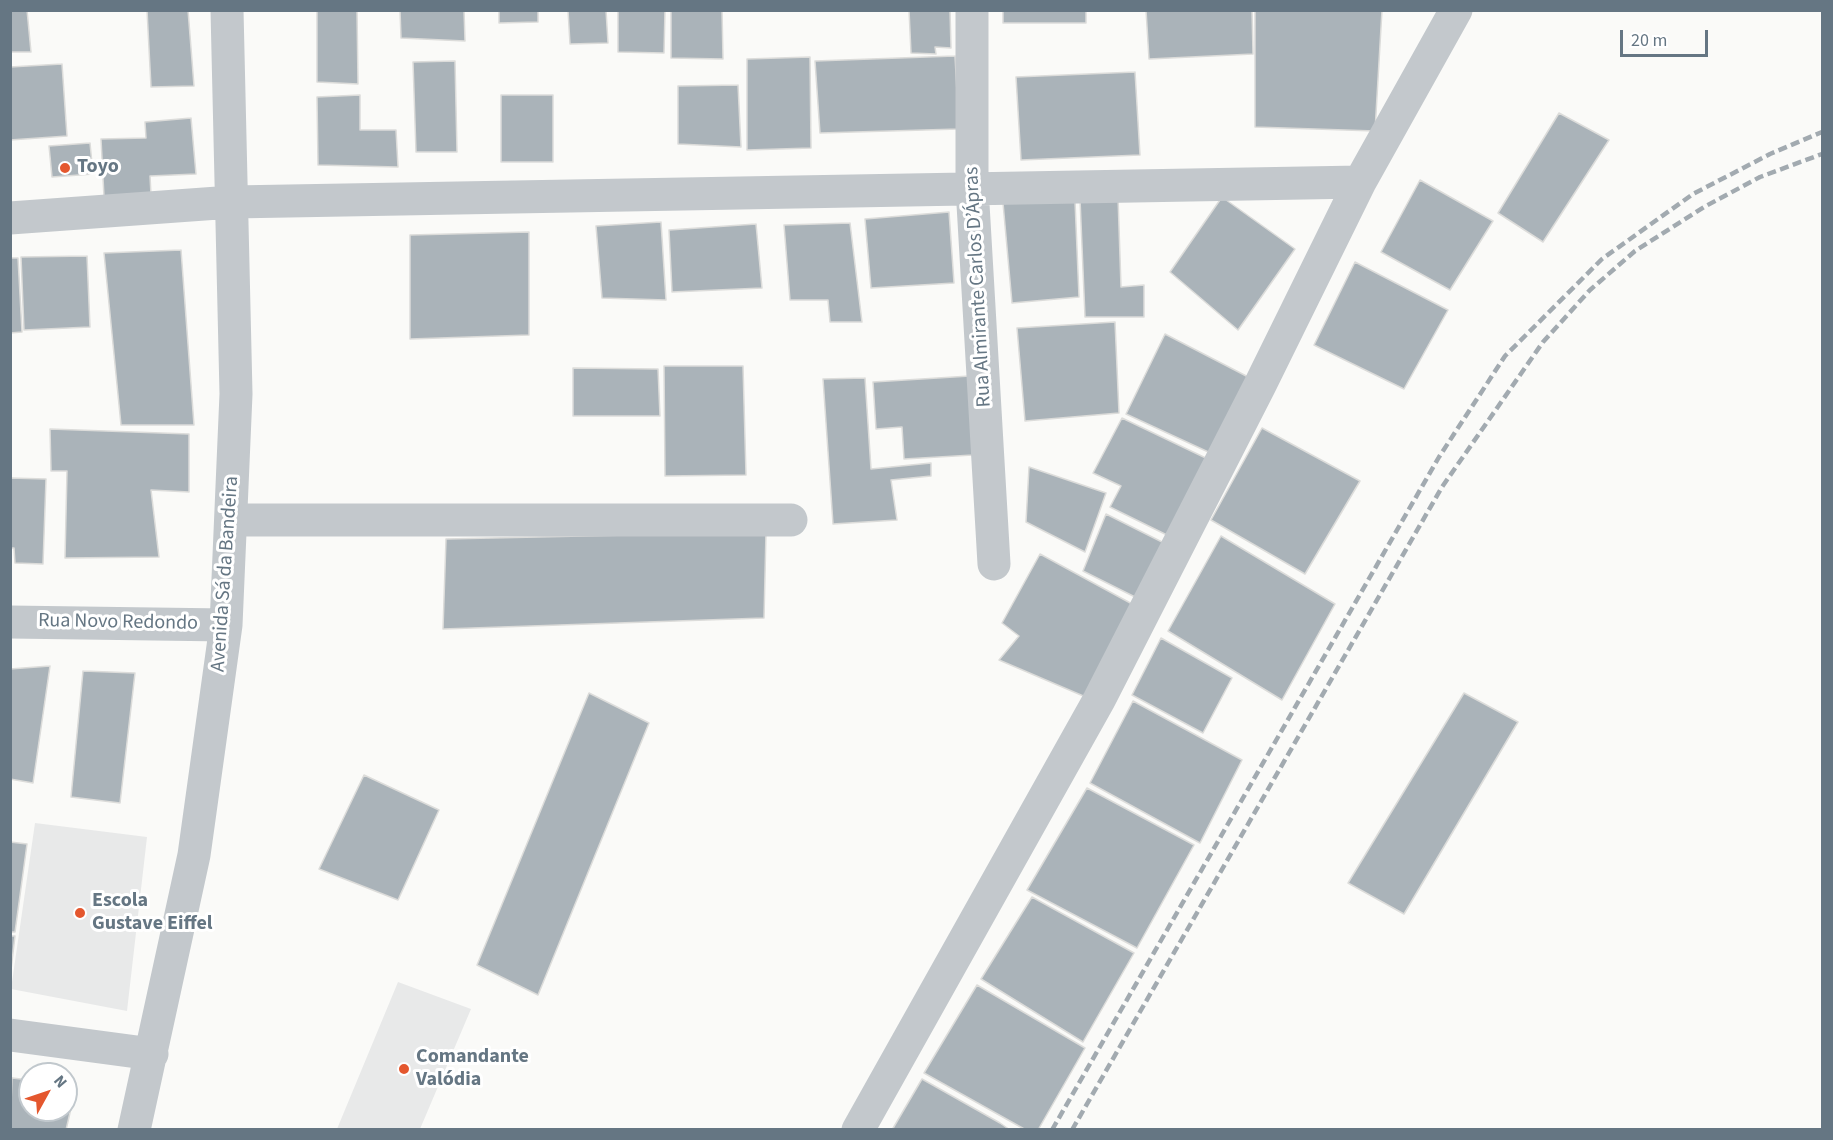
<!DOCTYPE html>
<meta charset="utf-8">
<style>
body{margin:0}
#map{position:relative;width:1833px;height:1140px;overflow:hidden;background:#fafaf8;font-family:"Source Sans 3",sans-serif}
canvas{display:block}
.frame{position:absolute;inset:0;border:12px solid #657683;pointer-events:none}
.north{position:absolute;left:18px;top:1062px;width:60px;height:60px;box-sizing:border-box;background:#fff;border:2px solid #c1c8cd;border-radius:50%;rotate:50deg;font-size:16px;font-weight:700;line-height:24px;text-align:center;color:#657683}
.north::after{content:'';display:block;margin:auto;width:21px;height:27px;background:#e4572e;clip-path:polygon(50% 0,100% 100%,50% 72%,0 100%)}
.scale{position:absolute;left:1620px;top:30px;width:88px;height:27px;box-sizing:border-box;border:3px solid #657683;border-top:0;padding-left:8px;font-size:18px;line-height:21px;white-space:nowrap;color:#657683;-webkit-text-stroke:4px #fff;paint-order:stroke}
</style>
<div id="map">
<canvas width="1833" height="1140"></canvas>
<div class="frame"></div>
<div class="north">N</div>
<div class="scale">20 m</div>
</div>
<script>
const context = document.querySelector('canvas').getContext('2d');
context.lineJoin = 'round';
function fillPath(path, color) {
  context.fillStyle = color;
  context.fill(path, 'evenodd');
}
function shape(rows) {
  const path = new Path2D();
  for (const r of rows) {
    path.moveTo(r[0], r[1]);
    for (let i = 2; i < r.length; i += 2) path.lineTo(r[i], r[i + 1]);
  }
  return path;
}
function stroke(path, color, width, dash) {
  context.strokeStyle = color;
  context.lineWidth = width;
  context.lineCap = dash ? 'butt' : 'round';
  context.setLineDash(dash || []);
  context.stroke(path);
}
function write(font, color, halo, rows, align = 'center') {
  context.font = font + ' "Source Sans 3",sans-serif';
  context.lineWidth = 6;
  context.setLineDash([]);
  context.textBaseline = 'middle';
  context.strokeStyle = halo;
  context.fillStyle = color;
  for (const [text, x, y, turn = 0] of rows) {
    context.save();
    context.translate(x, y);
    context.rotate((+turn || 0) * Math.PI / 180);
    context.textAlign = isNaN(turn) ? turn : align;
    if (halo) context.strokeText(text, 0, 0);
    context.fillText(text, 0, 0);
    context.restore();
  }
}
fillPath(shape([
 [35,823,147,837,127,1011,11,989],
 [398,982,471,1009,420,1129,337,1129]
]), '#e8e9e9');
const building = shape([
 [10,10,27,10,31,52,10,52,10,10],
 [147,10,188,10,194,86,151,87,147,10],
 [317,10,357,10,358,84,317,82,317,10],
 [400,10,464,10,465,41,401,38,400,10],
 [499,10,538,10,538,22,499,23,499,10],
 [568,10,606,10,608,43,570,44,568,10],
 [618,10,665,10,664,53,618,52,618,10],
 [671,10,722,10,723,59,671,58,671,10],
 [909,10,950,10,951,48,935,47,936,54,911,53,909,10],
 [1003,10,1086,10,1086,23,1003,23,1003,10],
 [1146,10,1252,10,1253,54,1149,59,1146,10],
 [1255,10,1382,10,1375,131,1255,127,1255,10],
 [955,56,959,129,820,133,815,61,955,56],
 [810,57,811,148,747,150,747,59,810,57],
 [455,61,457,152,416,152,413,62,455,61],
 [62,64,67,136,10,140,10,67,62,64],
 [1135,72,1140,155,1021,160,1016,77,1135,72],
 [738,85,741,147,678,144,678,86,738,85],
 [360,95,360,130,396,130,398,167,318,165,317,97,360,95],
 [501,95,553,95,553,162,501,162,501,95],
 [1559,113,1609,140,1543,242,1498,213,1559,113],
 [191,118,196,174,150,176,151,195,104,197,101,139,146,138,145,122,191,118],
 [90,143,93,174,52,177,49,146,90,143],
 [1420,180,1493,221,1450,290,1381,252,1420,180],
 [1118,197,1121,287,1144,285,1144,317,1085,317,1080,199,1118,197],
 [1222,197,1295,249,1238,330,1170,272,1222,197],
 [1075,201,1079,297,1012,303,1003,203,1075,201],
 [949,212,954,283,871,288,865,219,949,212],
 [661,222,666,300,602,298,596,226,661,222],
 [850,223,862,322,830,322,828,300,790,300,784,225,850,223],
 [756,224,762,288,672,292,669,230,756,224],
 [529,232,529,335,410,339,410,235,529,232],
 [181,250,194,425,121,425,104,253,181,250],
 [87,256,90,327,24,330,21,257,87,256],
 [10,258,18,258,22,332,10,333,10,258],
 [1355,262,1448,310,1404,389,1314,345,1355,262],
 [1115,322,1119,413,1025,421,1017,328,1115,322],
 [1165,334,1254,380,1217,456,1126,414,1165,334],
 [664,366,743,366,746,475,665,476,664,366],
 [573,368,658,369,660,416,573,416,573,368],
 [970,376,973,455,904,459,902,427,876,429,873,382,970,376],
 [865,378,871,469,931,463,931,476,891,480,897,520,833,524,823,379,865,378],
 [1122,418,1212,461,1173,538,1110,507,1121,486,1093,473,1122,418],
 [1262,428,1360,481,1305,574,1211,520,1262,428],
 [50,429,189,434,189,492,151,490,159,557,65,558,67,471,51,471,50,429],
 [1029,467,1106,493,1085,552,1026,522,1029,467],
 [10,478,46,479,43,564,15,563,14,548,10,548,10,478],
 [1106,514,1170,546,1141,600,1083,571,1106,514],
 [766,532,764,618,443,629,446,539,766,532],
 [1221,536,1335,604,1282,700,1168,631,1221,536],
 [1040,554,1134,605,1088,698,999,660,1019,636,1002,623,1040,554],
 [1161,638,1232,678,1203,733,1132,695,1161,638],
 [50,666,33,783,10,779,10,669,50,666],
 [83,671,135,673,120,803,71,797,83,671],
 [589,693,649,723,538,995,477,965,589,693],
 [1464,693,1518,722,1404,914,1348,883,1464,693],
 [1133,701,1242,760,1200,843,1090,783,1133,701],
 [364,775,439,810,398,900,319,869,364,775],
 [1087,788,1194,845,1137,948,1027,890,1087,788],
 [10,842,27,844,15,932,10,932,10,842],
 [1032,897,1134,953,1083,1042,981,979,1032,897],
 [10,936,15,936,10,978,10,936],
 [977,985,1085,1048,1038,1130,1026,1130,924,1073,977,985],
 [12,1078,30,1080,30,1110,66,1110,66,1085,76,1087,66,1130,10,1130,12,1078],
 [922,1079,1000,1123,1010,1130,892,1130,922,1079]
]);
fillPath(building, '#aab3b9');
stroke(building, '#dcdcda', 1.5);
stroke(shape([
 [972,10,972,187,994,564],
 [10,218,232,202,1360,182],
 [231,520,791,520],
 [10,622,226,625],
 [10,1035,152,1054],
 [134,1130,194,855,226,625,236,394,227,10],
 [858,1130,1099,700,1260,385,1360,182,1456,10]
]), '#c3c8cc', 33);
stroke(shape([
 [1052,1130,1439,457,1505,356,1602,259,1693,194,1770,154,1822,132],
 [1072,1130,1442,487,1543,342,1590,290,1635,251,1704,207,1760,177,1822,154]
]), '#a2aab0', 4.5, [9, 4.5]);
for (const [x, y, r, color] of [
 [65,168,6,"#e4572e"],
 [80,913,6,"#e4572e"],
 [404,1069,6,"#e4572e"]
]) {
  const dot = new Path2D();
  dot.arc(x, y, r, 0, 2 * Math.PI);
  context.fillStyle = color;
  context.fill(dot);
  stroke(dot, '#fff', 2);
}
write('bold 20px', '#657683', '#fff', [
 ["Toyo",77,168],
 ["Escola",92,902],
 ["Gustave Eiffel",92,925],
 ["Comandante",416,1058],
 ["Valódia",416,1081]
], 'left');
write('20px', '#657683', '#fff', [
 ["Rua Almirante Carlos D’Ápras",979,287,-93],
 ["Avenida Sá da Bandeira",226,574,-86],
 ["Rua Novo Redondo",118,623,1]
]);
</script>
